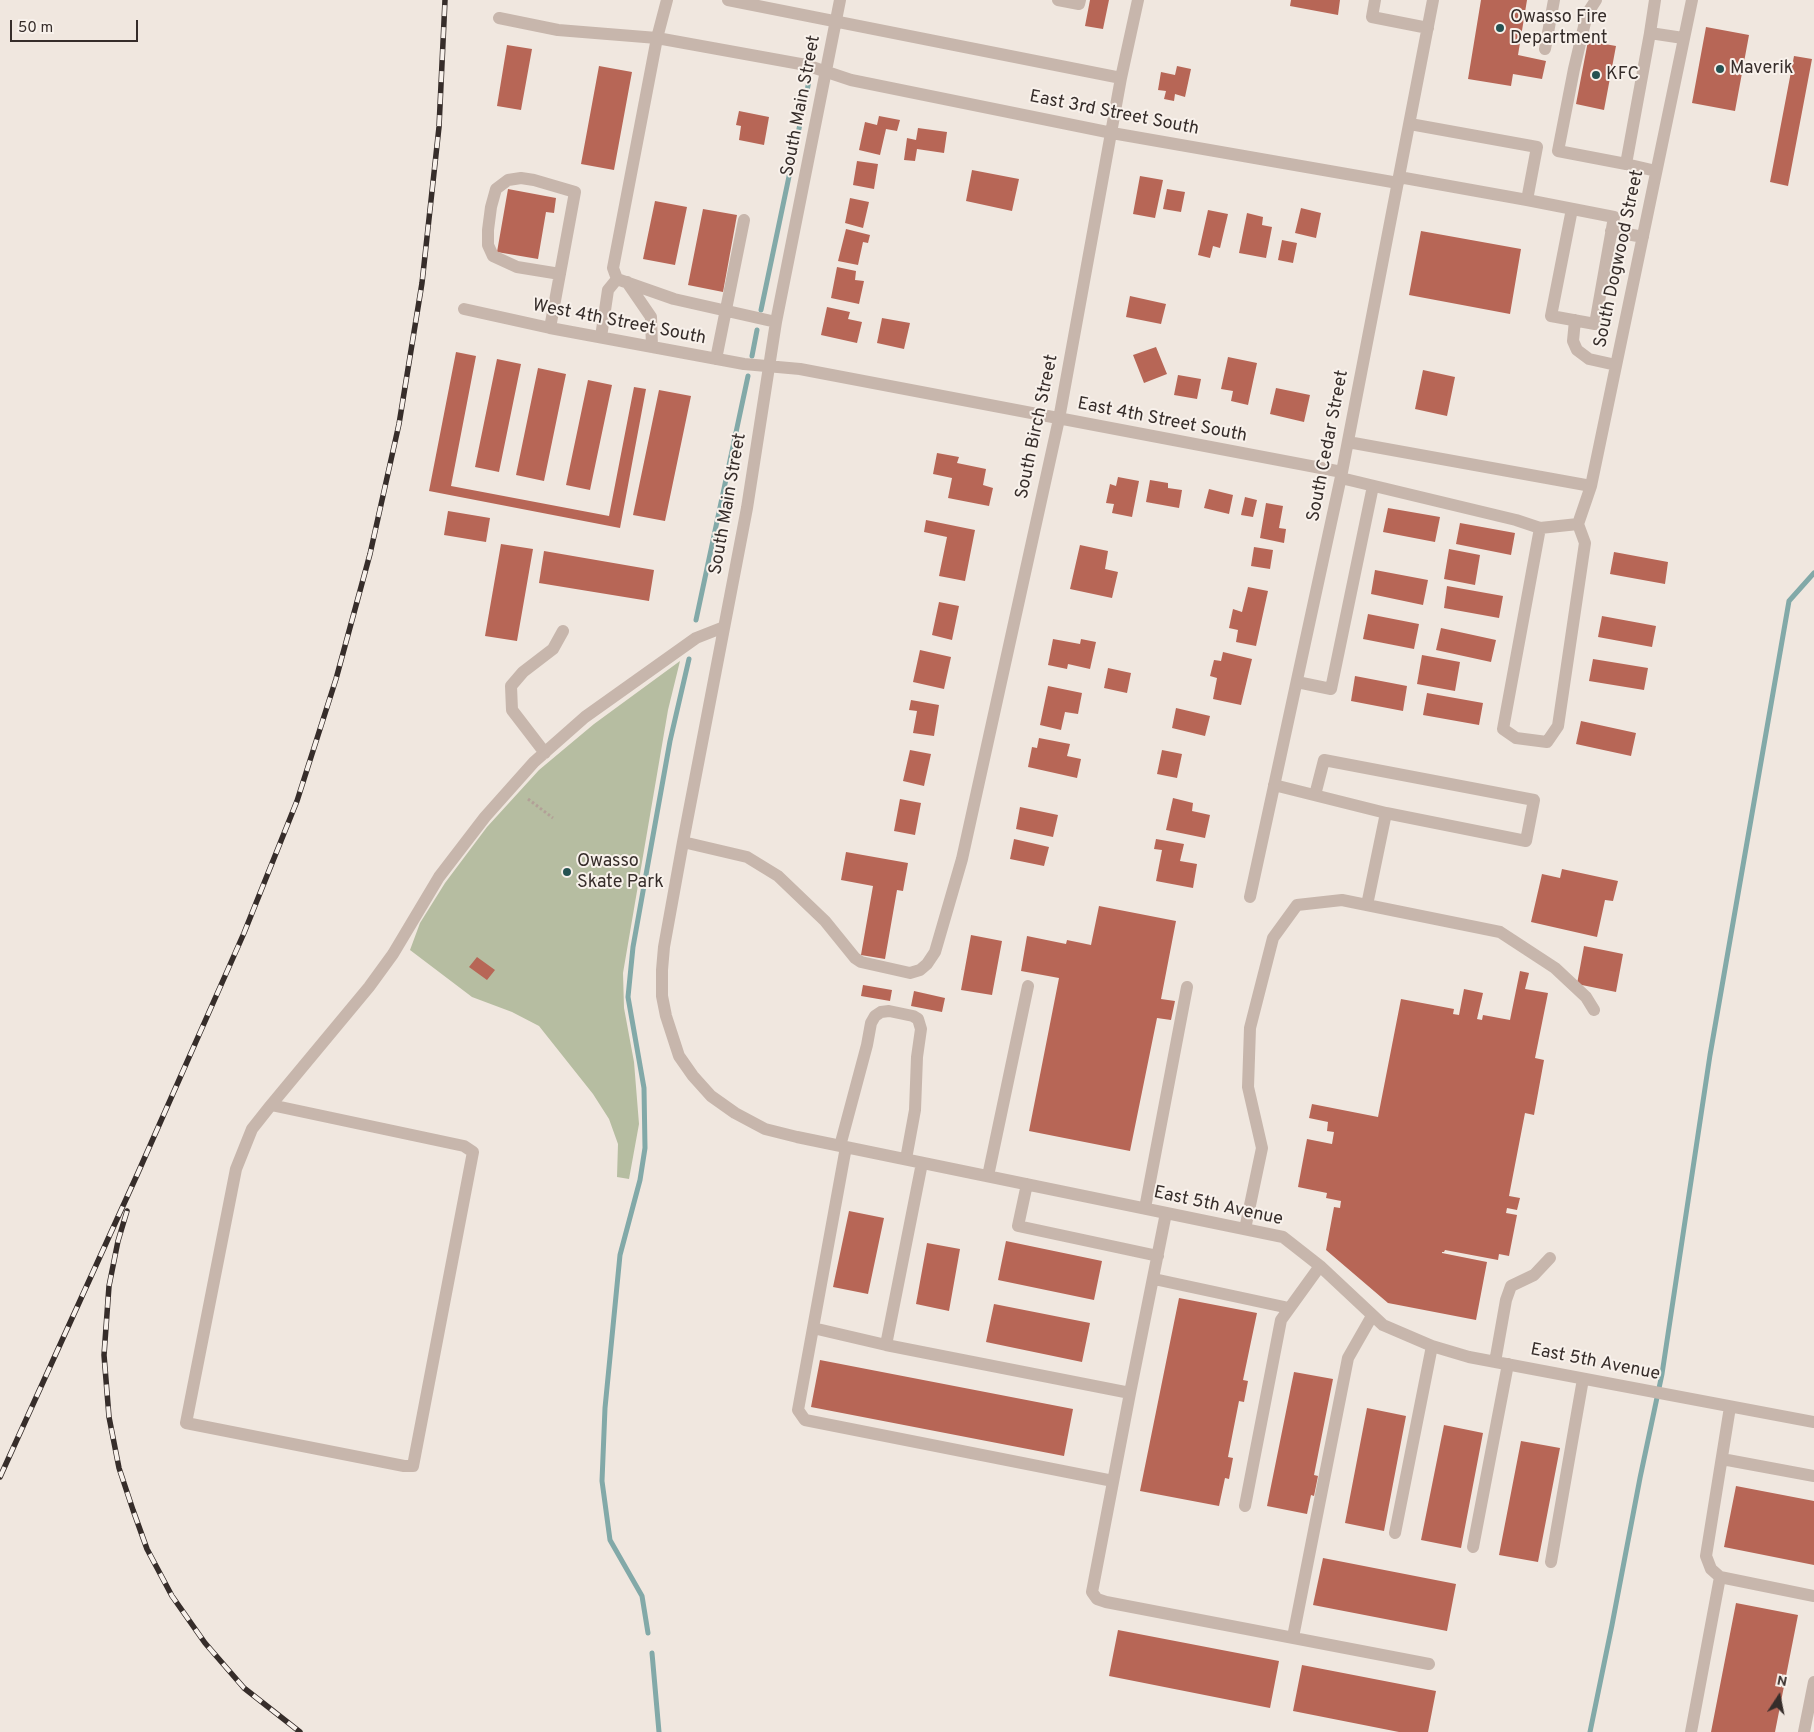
<!DOCTYPE html>
<style>
body{margin:0}
#map{position:relative;width:1814px;height:1732px;overflow:hidden;background:#f0e7df;font-family:Overpass,sans-serif}
canvas{display:block}
.north{position:absolute;left:1754px;top:1672px;width:50px;height:50px;-webkit-text-stroke:4px #f8f1eb;paint-order:stroke;rotate:11deg;font-size:14px;font-weight:700;line-height:20px;text-align:center;color:#362d2a}
.north::after{content:'';display:block;margin:auto;width:18px;height:22px;background:#362d2a;clip-path:polygon(50% 0,100% 100%,50% 72%,0 100%)}
.scale{position:absolute;left:10px;top:20px;width:128px;height:22px;box-sizing:border-box;border:2px solid #362d2a;border-top:0;padding-left:6px;font-size:15px;line-height:18px;white-space:nowrap;color:#362d2a;-webkit-text-stroke:4px #f8f1eb;paint-order:stroke}
</style>
<div id="map">
<canvas width="1814" height="1732"></canvas>
<div class="north">N</div>
<div class="scale">50 m</div>
</div>
<script>
const context = document.querySelector('canvas').getContext('2d');
context.lineJoin = 'round';
function fillPath(path, color) {
  context.fillStyle = color;
  context.fill(path, 'evenodd');
}
function shape(rows) {
  const path = new Path2D();
  for (const r of rows) {
    path.moveTo(r[0], r[1]);
    for (let i = 2; i < r.length; i += 2) path.lineTo(r[i], r[i + 1]);
  }
  return path;
}
function stroke(path, color, width, dash) {
  context.strokeStyle = color;
  context.lineWidth = width;
  context.lineCap = dash ? 'butt' : 'round';
  context.setLineDash(dash || []);
  context.stroke(path);
}
function write(font, color, halo, rows, align = 'center') {
  context.font = font + ' Overpass,sans-serif';
  context.lineWidth = 4;
  context.setLineDash([]);
  context.textBaseline = 'middle';
  context.strokeStyle = halo;
  context.fillStyle = color;
  for (const [text, x, y, turn = 0] of rows) {
    context.save();
    context.translate(x, y);
    context.rotate((+turn || 0) * Math.PI / 180);
    context.textAlign = isNaN(turn) ? turn : align;
    if (halo) context.strokeText(text, 0, 0);
    context.fillText(text, 0, 0);
    context.restore();
  }
}
fillPath(shape([
 [680,661,668,710,623,973,624,1008,634,1062,639,1124,629,1179,617,1177,618,1144,609,1119,593,1094,539,1026,512,1012,472,997,410,950,420,923,445,883,487,827,539,770,594,724]
]), '#b6bda1');
stroke(shape([
 [761,310,809,81],
 [752,356,757,330],
 [696,620,748,376],
 [648,1633,642,1596,610,1540,602,1481,605,1408,620,1255,640,1180,645,1148,644,1088,628,997,633,947,670,741,689,659],
 [652,1653,659,1732],
 [1590,1732,1612,1625,1640,1478,1662,1374,1710,1055,1789,601,1814,573]
]), '#82a9a8', 5);
fillPath(shape([
 [1090,0,1109,0,1103,29,1085,26],
 [1291,0,1340,0,1338,15,1290,6],
 [1481,0,1527,0,1518,55,1546,61,1542,79,1513,74,1511,86,1468,79],
 [1706,27,1749,35,1735,111,1692,103],
 [1588,41,1616,46,1604,110,1576,104],
 [507,45,532,49,521,110,497,106],
 [1794,56,1812,59,1788,186,1770,182],
 [599,66,632,72,614,170,581,164],
 [1177,66,1191,69,1185,97,1175,94,1174,101,1164,99,1166,91,1158,90,1161,72,1175,75],
 [739,111,769,117,764,145,739,140,741,126,736,125],
 [879,116,900,120,897,131,886,129,880,155,859,150,865,122,877,125],
 [918,128,947,132,944,153,917,149,915,161,904,160,907,138,916,140],
 [857,161,878,164,874,189,853,185],
 [972,170,1019,179,1012,211,966,201],
 [1140,176,1163,180,1155,218,1133,214],
 [508,189,556,198,554,213,546,212,538,259,497,252],
 [1167,189,1185,192,1181,212,1163,209],
 [850,198,869,202,863,228,845,223],
 [655,201,687,207,675,265,643,259],
 [1301,208,1321,213,1316,238,1295,233],
 [703,209,737,215,723,292,688,285],
 [1208,210,1228,214,1220,248,1213,246,1210,258,1198,255],
 [1247,213,1263,217,1262,225,1272,227,1266,258,1239,253],
 [846,229,870,235,868,243,863,242,858,265,838,261],
 [1421,231,1521,249,1510,314,1409,295],
 [1282,240,1297,243,1293,263,1278,260],
 [837,267,856,271,855,280,864,281,859,304,831,298],
 [1130,296,1166,304,1161,324,1126,317],
 [827,307,850,312,848,319,862,322,857,343,821,335],
 [882,318,910,323,904,349,877,343],
 [1156,347,1167,374,1144,383,1133,355],
 [456,352,476,356,451,486,609,516,634,387,646,389,620,528,429,491],
 [1228,357,1257,363,1248,405,1231,401,1233,391,1221,389],
 [497,359,521,364,499,472,475,467],
 [538,368,566,374,544,481,516,475],
 [1423,370,1455,377,1447,416,1415,409],
 [1178,375,1201,379,1197,399,1174,395],
 [588,380,612,385,590,490,566,485],
 [1276,388,1310,395,1304,422,1270,414],
 [659,390,691,396,665,521,633,515],
 [937,453,959,457,957,463,986,469,983,485,993,488,989,506,948,498,952,478,933,474],
 [1118,477,1139,481,1132,517,1112,513,1114,504,1106,503,1110,484,1116,486],
 [1150,480,1168,483,1168,488,1182,490,1179,508,1146,502],
 [1209,489,1233,495,1229,514,1204,508],
 [1245,497,1257,500,1253,517,1241,515],
 [1266,503,1283,506,1279,528,1286,529,1284,543,1260,538],
 [1388,508,1440,517,1435,542,1383,532],
 [448,511,490,518,486,542,444,535],
 [926,520,975,530,965,581,939,576,947,537,924,532],
 [1460,523,1515,533,1511,555,1456,544],
 [501,544,533,549,517,641,485,636],
 [1080,545,1108,551,1105,569,1118,572,1112,598,1070,589],
 [1254,547,1273,550,1270,569,1251,566],
 [1449,549,1480,555,1475,585,1444,579],
 [544,551,654,570,649,601,539,583],
 [1614,552,1668,562,1665,584,1610,574],
 [1375,570,1428,580,1423,605,1371,594],
 [1447,586,1503,596,1499,618,1444,608],
 [1248,587,1268,591,1256,646,1236,642,1238,630,1229,628,1233,609,1242,612],
 [939,602,959,606,952,640,932,635],
 [1368,614,1419,624,1414,649,1363,639],
 [1602,616,1656,626,1652,647,1598,637],
 [1441,628,1496,640,1491,662,1436,650],
 [1053,639,1080,644,1081,639,1096,642,1090,669,1068,664,1067,669,1048,665],
 [920,650,951,657,944,689,913,682],
 [1223,652,1252,659,1241,705,1213,699,1217,678,1210,676,1214,660,1221,661],
 [1422,655,1460,662,1455,691,1417,684],
 [1593,659,1648,668,1644,690,1589,681],
 [1108,668,1131,673,1127,693,1104,688],
 [1355,676,1407,686,1403,711,1351,701],
 [1048,686,1082,693,1078,714,1065,712,1061,730,1040,725],
 [1427,693,1483,703,1479,725,1423,715],
 [911,700,939,705,934,736,913,733,917,711,909,710],
 [1176,708,1210,716,1205,736,1172,728],
 [1581,721,1636,733,1631,756,1576,744],
 [1039,738,1070,744,1067,756,1081,759,1077,778,1028,767,1032,747,1037,748],
 [910,750,931,754,924,786,903,781],
 [1162,750,1182,754,1177,778,1157,774],
 [1173,798,1193,803,1192,811,1210,815,1205,838,1166,830],
 [900,799,921,803,915,835,894,831],
 [1020,807,1058,815,1053,837,1016,829],
 [1014,839,1049,847,1044,866,1010,859],
 [1156,839,1184,844,1180,861,1197,864,1193,888,1156,881,1162,850,1154,849],
 [846,852,908,863,903,891,897,890,885,959,861,955,873,886,841,880],
 [1562,869,1618,881,1613,901,1605,900,1597,937,1531,922,1542,874,1560,878],
 [1099,906,1176,921,1161,999,1175,1001,1171,1020,1157,1018,1130,1151,1029,1131,1059,978,1021,971,1027,936,1066,944,1067,940,1091,945],
 [971,935,1002,941,992,995,961,990],
 [1584,946,1623,954,1616,992,1577,984],
 [477,957,495,970,487,980,469,967],
 [1520,971,1529,973,1525,989,1548,993,1535,1058,1544,1060,1534,1115,1525,1113,1509,1196,1520,1198,1517,1210,1507,1208,1506,1213,1517,1215,1509,1256,1499,1254,1498,1260,1445,1250,1444,1252,1442,1252,1442,1253,1487,1262,1476,1320,1388,1303,1326,1250,1334,1207,1340,1208,1341,1201,1326,1198,1327,1193,1298,1187,1307,1139,1332,1144,1334,1132,1327,1131,1328,1122,1309,1118,1312,1104,1378,1117,1401,999,1454,1009,1453,1014,1459,1015,1464,989,1483,993,1477,1019,1482,1020,1483,1015,1510,1020],
 [863,985,892,990,890,1001,861,996],
 [914,991,945,998,942,1012,911,1006],
 [849,1211,884,1218,868,1294,833,1287],
 [1006,1241,1102,1261,1094,1300,998,1280],
 [927,1243,960,1249,949,1311,916,1304],
 [1179,1298,1257,1313,1243,1380,1248,1381,1244,1402,1239,1401,1228,1457,1233,1458,1229,1479,1225,1478,1219,1506,1140,1491],
 [994,1304,1090,1323,1082,1362,986,1342],
 [820,1360,1073,1409,1064,1456,811,1407],
 [1294,1372,1333,1379,1314,1475,1318,1476,1314,1496,1311,1495,1307,1514,1267,1506],
 [1367,1408,1406,1416,1384,1531,1345,1523],
 [1444,1425,1483,1433,1461,1548,1421,1540],
 [1521,1441,1560,1448,1538,1562,1499,1555],
 [1736,1486,1814,1501,1814,1565,1724,1547],
 [1323,1558,1456,1584,1447,1631,1313,1605],
 [1736,1603,1798,1615,1775,1732,1711,1732],
 [1118,1630,1279,1661,1270,1708,1109,1676],
 [1302,1665,1436,1691,1428,1732,1399,1732,1293,1711]
]), '#b76656');
stroke(shape([
 [528,799,553,818]
]), '#b2a097', 3, [2.5, 2.5]);
stroke(shape([
 [667,0,657,38,613,268,617,279,674,299,776,322],
 [728,0,1121,78],
 [840,0,776,322,747,508,683,842,664,947,662,970,662,996,666,1016,679,1056,693,1076,711,1096,735,1113,765,1129,797,1137,1283,1237,1320,1266,1383,1325,1432,1346,1469,1357,1814,1422],
 [1058,0,1079,4,1080,0],
 [1375,0,1372,17,1428,28],
 [1596,0,1587,14,1574,69,1558,151,1626,164],
 [499,18,558,30,657,38,806,65,851,80,1112,133,1398,183],
 [1650,33,1655,0],
 [1545,49,1554,0],
 [1410,124,1537,147,1527,200],
 [1656,171,1626,164,1650,33,1683,38],
 [1399,177,1527,200,1614,217,1595,324,1551,316,1572,209],
 [1611,231,1643,237],
 [627,282,651,317,652,347],
 [464,309,550,328,744,364,800,369,1342,472],
 [1575,320,1573,341,1577,350,1589,359,1616,365],
 [550,328,575,192,534,180,521,178,508,180,496,189,491,207,488,230,488,245,493,256,517,267,560,274],
 [601,337,608,290,617,279],
 [716,359,744,220],
 [1348,442,1591,486],
 [1341,478,1516,520,1540,528],
 [1578,524,1540,528,1503,729,1516,738,1547,742,1558,726,1585,543,1578,524,1591,486,1692,0],
 [1297,682,1331,689,1373,486],
 [545,753,512,710,511,686,523,672,553,649,563,631],
 [1274,785,1386,813,1526,841,1534,800,1324,760,1315,795],
 [683,842,747,857,778,876,825,921,855,958,861,962,910,973,920,970,927,964,935,952,962,859,1059,419,1121,78,1138,0],
 [1250,897,1342,472,1433,0],
 [1367,905,1386,813],
 [271,1105,464,1146,473,1152,413,1466,404,1466,186,1423,236,1169,252,1129,271,1105,369,987,393,954,439,877,485,817,534,762,585,717,696,638,724,627],
 [840,1146,867,1045,871,1023,875,1016,881,1012,889,1011,913,1016,918,1019,921,1029,917,1057,915,1110,906,1159],
 [846,1147,813,1328,886,1345],
 [922,1163,886,1345,1130,1393,1166,1213],
 [988,1176,1028,986],
 [1027,1184,1018,1226,1158,1256],
 [1145,1208,1187,987],
 [1245,1229,1262,1148,1248,1087,1250,1028,1273,938,1297,905,1342,900,1500,932,1555,968,1586,997,1594,1010],
 [1154,1279,1289,1308],
 [813,1328,798,1410,805,1420,1113,1481],
 [1495,1362,1506,1300,1511,1286,1534,1275,1550,1258],
 [1130,1393,1092,1592,1097,1599,1106,1602,1429,1664],
 [1730,1407,1706,1556,1711,1569,1720,1577,1814,1596],
 [1722,1459,1814,1476],
 [1245,1506,1281,1320,1320,1266],
 [1395,1533,1432,1346],
 [1473,1547,1508,1364],
 [1551,1562,1583,1379],
 [1293,1637,1348,1358,1372,1316],
 [1691,1732,1720,1577],
 [1804,1732,1814,1682]
]), '#c7b6ac', 12);
const rail = shape([
 [127,1211,118,1241,109,1286,104,1355,109,1417,119,1468,133,1510,147,1549,172,1596,205,1643,244,1688,300,1732],
 [0,1477,137,1175,244,933,297,801,336,679,370,554,399,424,422,283,439,127,445,0]
]);
stroke(rail, '#362d2a', 5.5);
stroke(rail, '#f8f1eb', 4, [11]);
for (const [x, y, r, color] of [
 [1500,28,5,"#255252"],
 [1720,69,5,"#255252"],
 [1596,75,5,"#255252"],
 [567,872,5,"#255252"]
]) {
  const dot = new Path2D();
  dot.arc(x, y, r, 0, 2 * Math.PI);
  context.fillStyle = color;
  context.fill(dot);
  stroke(dot, '#f8f1eb', 2);
}
write('18px', '#362d2a', '#f8f1eb', [
 ["Owasso Fire",1510,18],
 ["Department",1510,39],
 ["Maverik",1730,69],
 ["KFC",1606,75],
 ["Owasso",577,862],
 ["Skate Park",577,883]
], 'left');
write('18px', '#362d2a', '#f8f1eb', [
 ["South Main Street",802,106,-79],
 ["East 3rd Street South",1114,114,11],
 ["South Dogwood Street",1620,259,-78],
 ["West 4th Street South",619,323,11],
 ["East 4th Street South",1162,421,11],
 ["South Birch Street",1038,427,-78],
 ["South Cedar Street",1329,446,-79],
 ["South Main Street",729,504,-80],
 ["East 5th Avenue",1218,1207,12],
 ["East 5th Avenue",1595,1363,11]
]);
</script>
